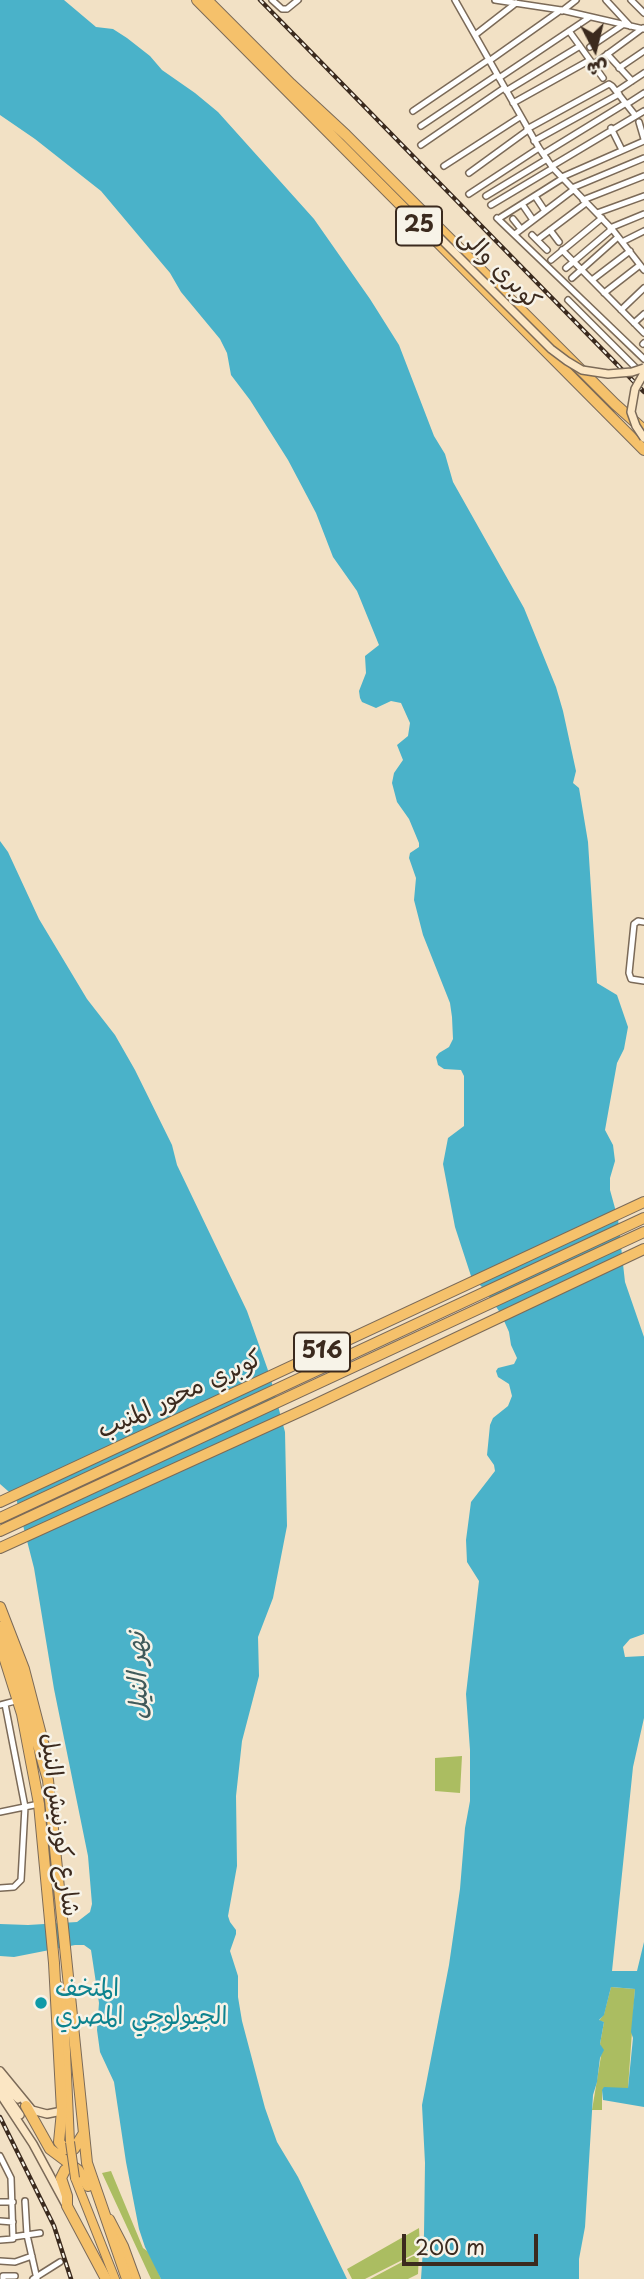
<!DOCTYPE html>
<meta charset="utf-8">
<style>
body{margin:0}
#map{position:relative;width:644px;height:2279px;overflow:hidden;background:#f2e1c5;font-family:"Playpen Sans","Playpen Sans Arabic",sans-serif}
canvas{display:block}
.north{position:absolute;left:560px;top:14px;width:70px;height:70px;-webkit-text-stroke:5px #f7f3e8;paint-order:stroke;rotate:173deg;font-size:19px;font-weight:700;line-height:28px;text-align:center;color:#3b2a1e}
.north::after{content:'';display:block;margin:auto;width:24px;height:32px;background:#3b2a1e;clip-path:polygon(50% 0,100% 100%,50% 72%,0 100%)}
.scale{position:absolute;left:402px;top:2234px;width:136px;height:32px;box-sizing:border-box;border:4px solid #3b2a1e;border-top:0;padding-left:9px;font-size:21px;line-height:24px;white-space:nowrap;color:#3b2a1e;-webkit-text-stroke:5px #f7f3e8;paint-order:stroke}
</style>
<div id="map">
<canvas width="644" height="2279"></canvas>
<div class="north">ش</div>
<div class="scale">200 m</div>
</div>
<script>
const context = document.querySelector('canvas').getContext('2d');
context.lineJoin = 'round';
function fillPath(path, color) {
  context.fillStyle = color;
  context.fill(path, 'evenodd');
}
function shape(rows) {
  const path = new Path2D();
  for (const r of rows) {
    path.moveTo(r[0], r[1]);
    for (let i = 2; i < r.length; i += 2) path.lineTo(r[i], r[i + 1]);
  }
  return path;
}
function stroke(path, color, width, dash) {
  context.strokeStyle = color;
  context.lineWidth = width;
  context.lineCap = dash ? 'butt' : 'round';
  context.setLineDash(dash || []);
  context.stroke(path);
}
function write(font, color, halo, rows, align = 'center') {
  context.font = font + ' "Playpen Sans","Playpen Sans Arabic",sans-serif';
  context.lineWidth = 5;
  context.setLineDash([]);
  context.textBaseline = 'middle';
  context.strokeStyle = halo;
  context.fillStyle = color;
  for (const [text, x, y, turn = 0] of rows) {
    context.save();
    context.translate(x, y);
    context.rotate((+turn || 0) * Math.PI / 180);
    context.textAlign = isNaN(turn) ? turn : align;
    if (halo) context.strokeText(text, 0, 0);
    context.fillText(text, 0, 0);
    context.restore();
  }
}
fillPath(shape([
 [462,1756,460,1793,435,1791,435,1758],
 [611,1987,635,1989,628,2088,602,2090,602,2110,592,2110,602,2050,600,2044,604,2022,599,2021,604,2014],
 [111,2171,143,2248,150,2253,161,2279,151,2279,102,2173],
 [419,2228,420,2251,365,2279,352,2279,347,2269],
 [419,2253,418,2274,408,2279,370,2279]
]), '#abbd61');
fillPath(shape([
 [0,0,64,0,96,27,113,29,127,38,150,56,162,70,195,93,218,112,314,219,370,299,399,345,434,436,445,454,453,482,524,608,556,687,563,711,576,771,573,783,579,788,588,842,597,983,617,995,628,1027,624,1049,617,1063,605,1130,613,1145,615,1161,610,1178,610,1190,618,1219,625,1282,644,1337,644,1634,630,1639,623,1647,625,1657,644,1656,644,1718,633,1767,612,1971,637,1971,644,1942,644,2107,603,2100,602,2090,604,2087,628,2088,633,2038,631,2032,635,1989,611,1987,604,2015,599,2020,604,2022,600,2044,604,2050,600,2058,597,2082,593,2095,585,2227,579,2259,579,2279,421,2279,424,2234,425,2163,422,2105,449,1965,460,1889,465,1828,470,1801,470,1750,466,1694,479,1581,467,1562,466,1540,471,1502,495,1471,494,1465,487,1455,490,1425,493,1418,508,1406,512,1396,509,1384,498,1377,496,1371,498,1368,514,1364,517,1358,511,1345,509,1332,501,1314,484,1289,471,1276,455,1227,443,1164,448,1138,464,1126,464,1076,461,1070,444,1069,438,1065,436,1057,439,1053,449,1047,453,1039,452,1017,450,1003,423,935,414,900,416,878,409,858,410,853,419,847,419,843,409,819,397,802,392,783,394,773,403,760,397,745,408,736,410,723,401,703,391,701,376,708,362,702,360,698,359,691,366,673,365,656,379,645,357,591,333,557,316,513,288,460,250,400,231,375,227,353,220,339,181,292,170,273,101,191,35,139,0,115],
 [0,841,8,852,39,919,87,999,115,1035,135,1070,172,1145,177,1165,247,1311,270,1376,285,1432,287,1526,273,1598,258,1637,259,1676,242,1741,236,1796,237,1866,228,1916,230,1922,236,1930,236,1934,230,1951,238,1976,238,1997,242,2021,265,2108,277,2142,298,2177,347,2279,161,2279,145,2247,139,2229,126,2162,114,2082,100,2052,97,2030,99,2003,91,1950,84,1945,75,1945,14,1957,0,1956,0,1924,28,1925,77,1922,90,1912,92,1904,88,1856,54,1689,34,1568,16,1498,0,1484]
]), '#4ab2c9');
const street = shape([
 [272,0,282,9,287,9,298,0],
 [455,0,539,148,553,168,612,229,644,270],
 [495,0,561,10,644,29],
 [606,0,630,26],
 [631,0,644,13],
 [562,11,576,0],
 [569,31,603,78],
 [475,35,516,3],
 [590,47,624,24],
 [607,54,632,81],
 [489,61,561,10],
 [594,64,643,28],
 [619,68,644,51],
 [499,78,590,17],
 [506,91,580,46],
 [617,91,644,73],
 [513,103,590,60],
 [627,104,644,93],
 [413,111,488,60],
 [639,122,644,139],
 [421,126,497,75],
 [611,128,622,150],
 [527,129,609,84,612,86,635,115],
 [534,141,619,94],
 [421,145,504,88],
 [543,154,626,103],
 [444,166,520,117],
 [552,166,644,111],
 [469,173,528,130],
 [562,177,644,141],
 [572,188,644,158],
 [469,194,539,148],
 [486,196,547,159],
 [535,196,545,211],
 [583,200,644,176],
 [522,204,533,220],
 [491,205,553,168],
 [597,213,644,196],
 [497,218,644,359],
 [498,219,563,178],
 [513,219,521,229],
 [610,228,644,214],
 [550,230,559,242],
 [515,234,573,190],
 [532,235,547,250],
 [537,240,586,203],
 [622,242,644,231],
 [562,250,644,333],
 [551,260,602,218],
 [566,268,612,229],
 [572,278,618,237],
 [592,280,630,251],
 [604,293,640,265],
 [568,300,639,371],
 [621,310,644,288],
 [634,323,644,314],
 [643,344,644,343],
 [644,922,638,921,634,924,629,973,631,979,644,981],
 [0,1705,19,1700],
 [0,1812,39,1804],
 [0,1888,14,1887,21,1880,25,1807,5,1704],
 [0,2156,11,2178,13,2239,0,2240],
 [25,2201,27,2235,37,2279],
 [0,2202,13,2202],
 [0,2221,13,2222],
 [13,2237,40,2233],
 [0,2261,15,2262,32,2256],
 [3,2279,3,2276,15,2276],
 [33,2279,60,2262]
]);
const secondary = shape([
 [0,2071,32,2110,47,2114,62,2111],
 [0,2079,18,2099],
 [0,2086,20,2115],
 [0,2094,33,2144,66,2205]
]);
const primary = shape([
 [58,1985,64,2007,70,2142],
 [75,2178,115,2279],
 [110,2219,124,2246,136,2279]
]);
const highway = shape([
 [197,0,644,450],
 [207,0,291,84,346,135,615,404,644,430],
 [0,1502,644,1202],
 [0,1518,644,1218],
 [0,1531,644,1232],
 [0,1548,312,1406,644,1249],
 [0,1607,24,1669,45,1750],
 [0,1627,19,1678,48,1780,87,2163,127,2279],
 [0,1644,22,1714,39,1804,54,1963,62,2111,59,2142,65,2149,74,2149,84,2133],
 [26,2106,50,2149,78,2170,88,2186],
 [73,2166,65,2170,61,2178,67,2196,67,2206,106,2279]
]);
stroke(street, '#7b6a58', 8);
stroke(secondary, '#7b6a58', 10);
stroke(primary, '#7b6a58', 10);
stroke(highway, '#7b6a58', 12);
stroke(street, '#fff', 5);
stroke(secondary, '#fbe6c4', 7);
stroke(primary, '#f5c16b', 8);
stroke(highway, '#f5c16b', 10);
const rail = shape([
 [260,0,644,392],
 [0,2117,54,2226,71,2279]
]);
stroke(rail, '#3b2a1e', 4.5);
stroke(rail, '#f7f3e8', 2, [5]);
const secondaryBridge = shape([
 [435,233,551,349,567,361,582,370,608,374,632,372,644,368],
 [644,373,635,389,631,412,636,426,644,438]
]);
const primaryBridge = shape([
 [70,2142,75,2178]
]);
stroke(secondaryBridge, '#7b6a58', 10, []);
stroke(primaryBridge, '#7b6a58', 10, []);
stroke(secondaryBridge, '#fbe6c4', 7);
stroke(primaryBridge, '#f5c16b', 8);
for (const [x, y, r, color] of [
 [41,2003,7,"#0f9aa8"]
]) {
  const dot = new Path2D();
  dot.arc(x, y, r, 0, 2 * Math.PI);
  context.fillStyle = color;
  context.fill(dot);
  stroke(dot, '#f7f3e8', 2.5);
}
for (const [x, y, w] of [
 [419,226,46],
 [322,1352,56]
]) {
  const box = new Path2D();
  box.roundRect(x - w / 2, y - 19.5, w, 39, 5);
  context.fillStyle = '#f7f3e8';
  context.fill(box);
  stroke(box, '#3b2a1e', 2);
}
write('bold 23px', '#3b2a1e', null, [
 ["25",419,226],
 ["516",322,1352]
]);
write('24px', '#3b2a1e', '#f7f3e8', [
 ["كوبري والى",499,269,45],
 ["كوبري محور المنيب",180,1395,-25],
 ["شارع كورنيش النيل",59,1825,83]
]);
write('24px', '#0d838f', '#f7f3e8', [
 ["المتخف",55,1989],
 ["الجيولوجي المصري",55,2017]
], 'left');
write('italic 26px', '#405a5a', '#f7f3e8', [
 ["نهر النيل",139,1676,-92]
]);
</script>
